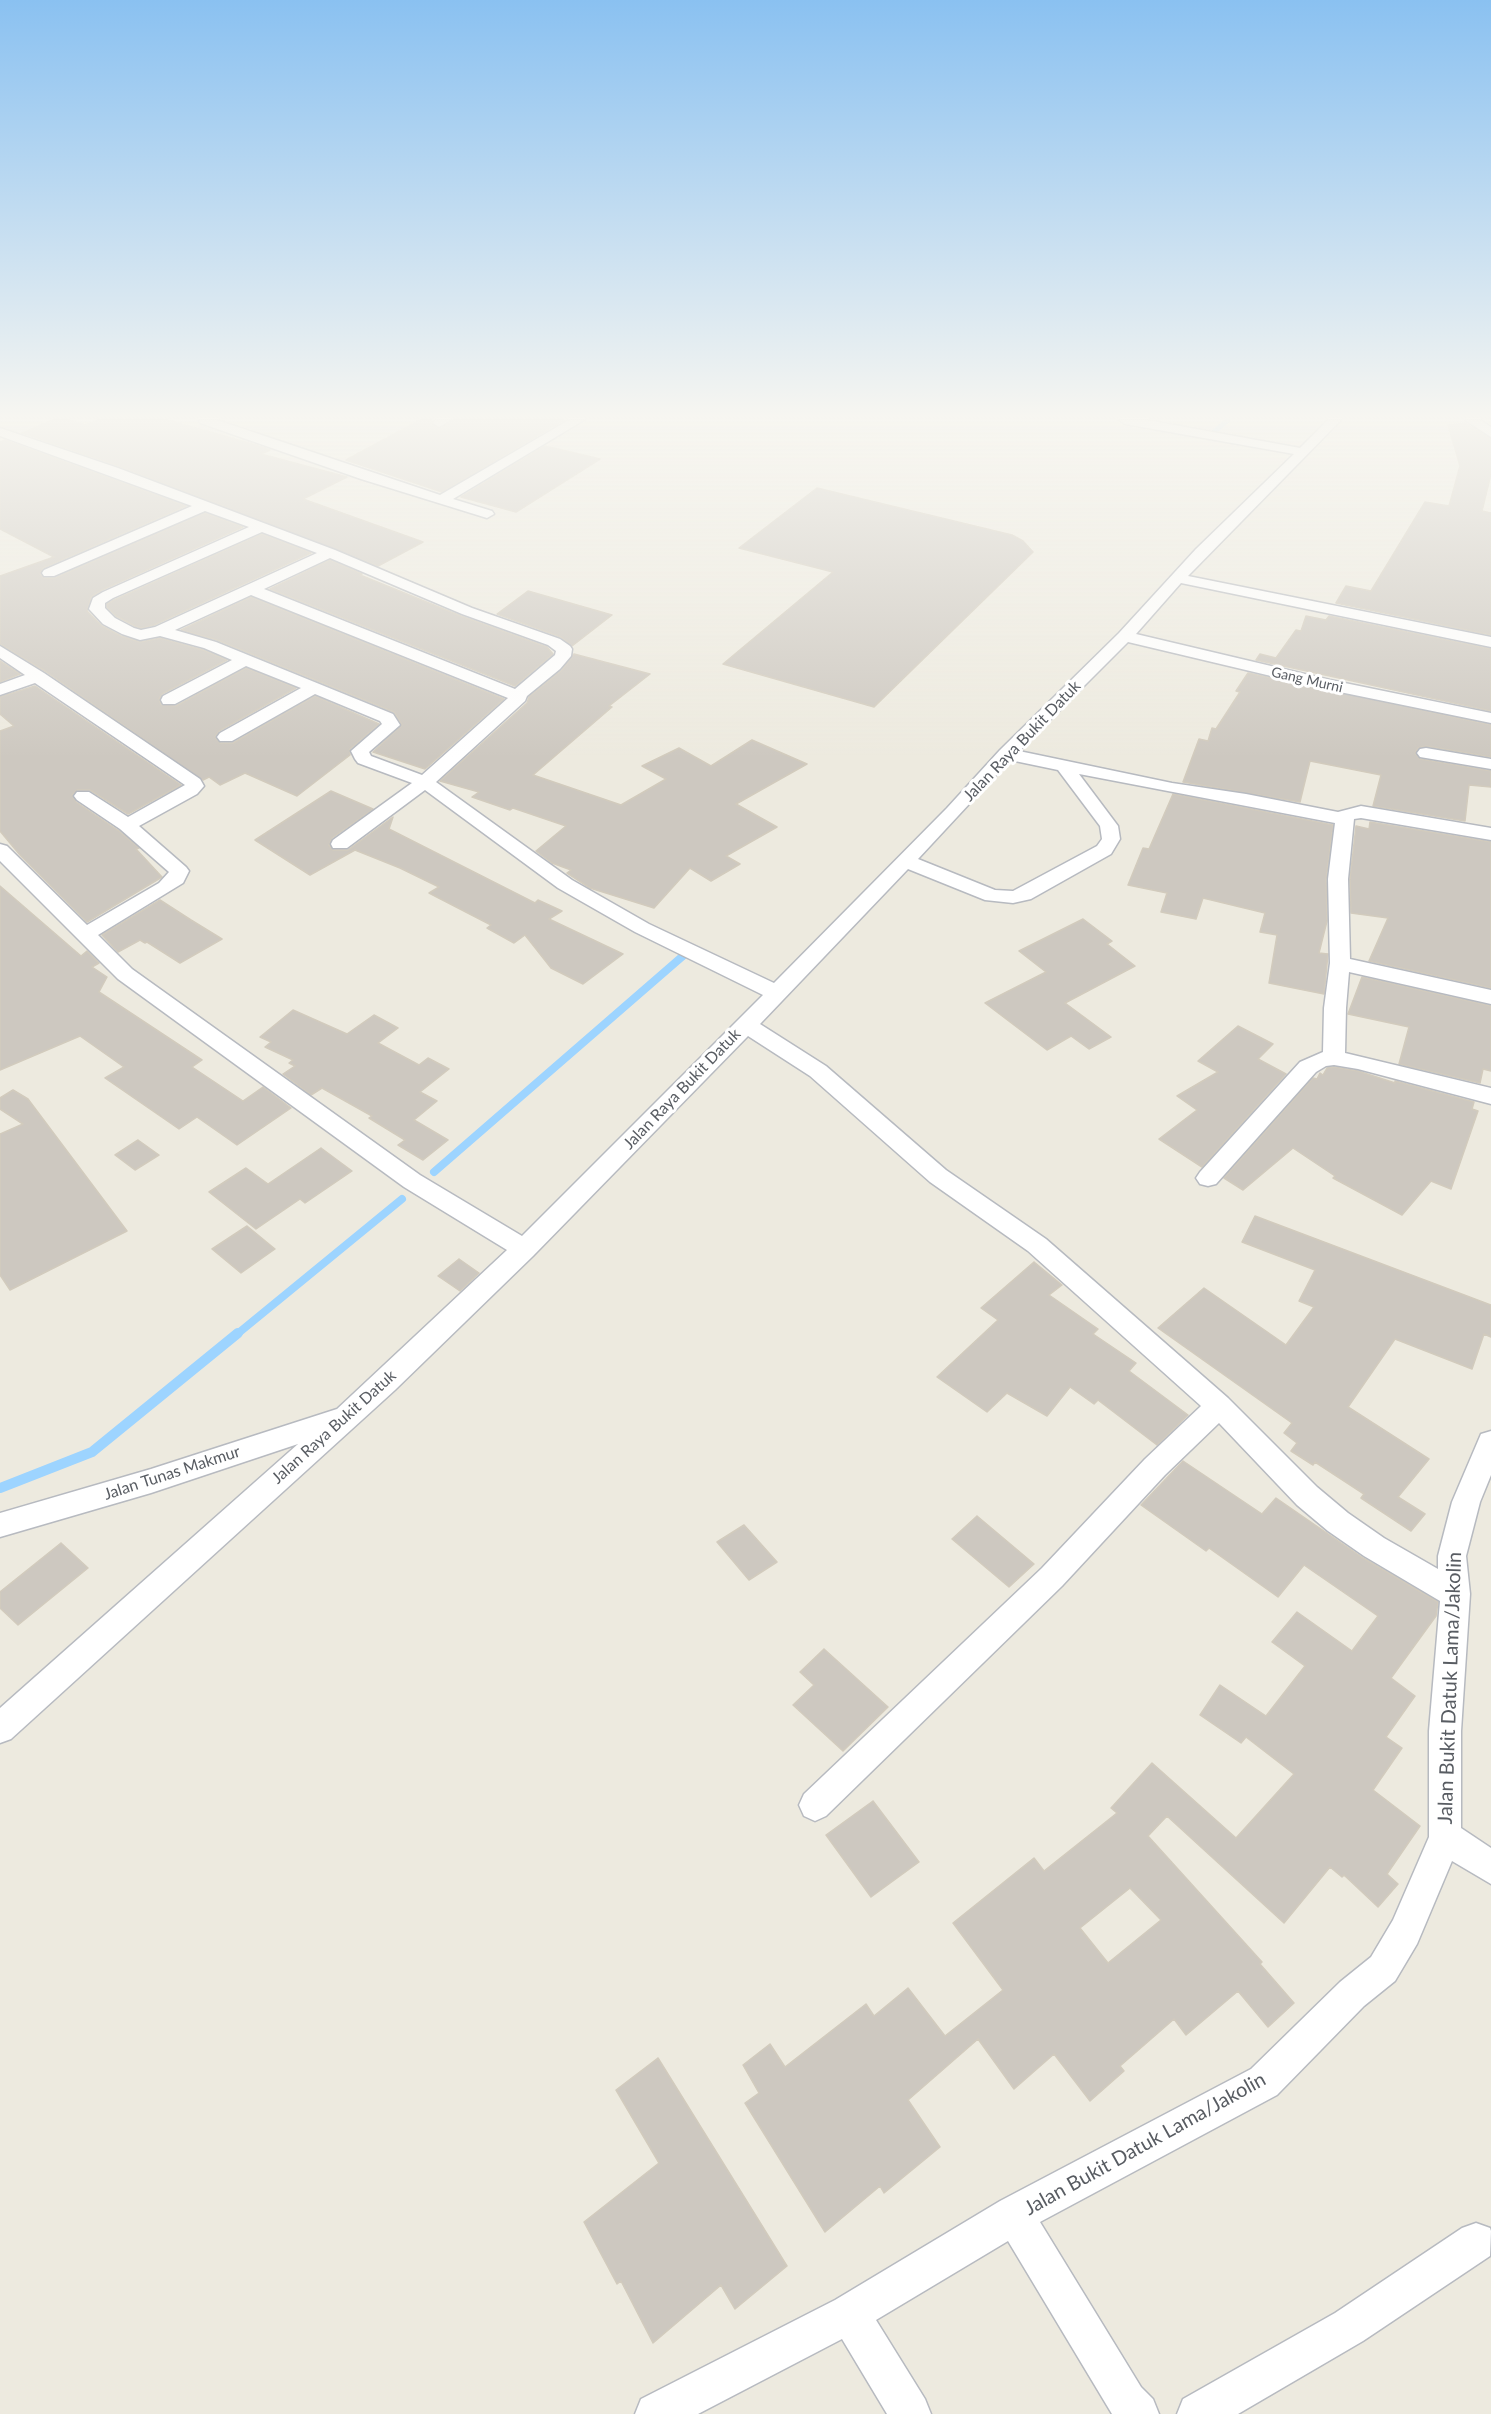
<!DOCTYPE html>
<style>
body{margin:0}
canvas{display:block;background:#edeadf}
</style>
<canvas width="1491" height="2414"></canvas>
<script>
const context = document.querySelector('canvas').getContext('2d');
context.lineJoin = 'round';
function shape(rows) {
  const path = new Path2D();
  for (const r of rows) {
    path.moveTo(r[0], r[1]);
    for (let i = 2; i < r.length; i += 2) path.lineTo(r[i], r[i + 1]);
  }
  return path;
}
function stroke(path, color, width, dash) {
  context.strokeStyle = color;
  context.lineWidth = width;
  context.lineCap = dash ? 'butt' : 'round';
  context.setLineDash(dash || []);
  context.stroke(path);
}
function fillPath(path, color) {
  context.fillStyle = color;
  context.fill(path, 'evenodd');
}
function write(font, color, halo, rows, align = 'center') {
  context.font = font + ' Lato,sans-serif';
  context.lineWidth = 6;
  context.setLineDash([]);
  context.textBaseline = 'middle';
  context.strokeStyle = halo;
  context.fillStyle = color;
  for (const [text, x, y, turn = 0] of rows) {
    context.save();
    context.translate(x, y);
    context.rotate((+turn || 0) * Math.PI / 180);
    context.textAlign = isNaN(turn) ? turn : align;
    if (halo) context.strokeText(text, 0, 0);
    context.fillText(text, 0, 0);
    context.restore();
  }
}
stroke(shape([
 [1214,432,1228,420]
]), '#9dd4ff', 5);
stroke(shape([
 [683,957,686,954]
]), '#9dd4ff', 6);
stroke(shape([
 [434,1172,684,955],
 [236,1335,402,1199]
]), '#9dd4ff', 8);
stroke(shape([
 [0,1488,92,1452,238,1333]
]), '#9dd4ff', 10);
const building = shape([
 [52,420,70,420,86,425,97,420,168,420,263,447,270,450,261,454,347,477,303,499,423,542,378,566,119,466,22,433,52,420],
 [420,420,432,420,432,425,440,429,453,420,564,420,442,492,346,460,420,420],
 [1465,423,1491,439,1491,474,1482,511,1491,513,1491,635,1336,603,1346,586,1371,591,1425,502,1449,506,1460,466,1448,425,1465,423],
 [5,440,186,506,43,568,40,574,44,578,55,578,205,513,243,527,102,590,91,597,87,611,102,626,121,636,140,642,160,638,203,650,227,660,162,694,159,699,161,705,176,706,246,668,296,688,219,731,215,737,220,743,233,743,315,696,379,724,350,749,350,755,297,796,245,773,220,785,209,777,203,780,45,671,0,644,0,576,54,557,0,529,0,442,5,440],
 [545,446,600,459,516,512,461,497,545,446],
 [817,488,1012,535,1023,541,1033,552,874,707,723,664,833,572,739,548,817,488],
 [262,534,311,553,154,625,141,628,135,626,116,616,107,607,107,604,114,600,262,534],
 [330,560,362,574,360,575,461,616,547,647,553,654,515,686,270,589,330,560],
 [528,591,612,615,572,646,561,637,497,614,528,591],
 [251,597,504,699,425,769,373,752,402,725,394,712,217,640,181,630,251,597],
 [1306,616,1326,620,1329,616,1491,649,1491,711,1256,660,1260,654,1276,658,1296,630,1301,631,1306,616],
 [574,654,650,674,609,706,612,707,533,775,621,805,666,779,642,766,679,748,711,766,752,740,807,764,736,804,777,827,726,856,740,864,711,881,690,868,654,908,590,888,567,873,571,870,552,863,536,851,566,826,513,808,510,810,472,797,479,792,440,781,527,703,529,697,562,670,574,654],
 [0,661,20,674,0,682,0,661],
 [1248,673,1491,725,1491,757,1426,746,1418,748,1415,753,1420,759,1491,771,1491,787,1469,785,1465,821,1373,806,1381,775,1310,761,1300,802,1183,782,1199,739,1208,741,1212,728,1216,729,1240,692,1236,691,1248,673],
 [35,686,181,785,128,814,90,790,77,790,72,795,76,802,119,831,139,848,136,849,162,877,87,922,20,855,0,831,0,731,14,726,0,714,0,697,35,686],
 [331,791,373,809,332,838,329,845,333,850,348,850,393,817,389,829,535,903,538,900,562,911,549,919,623,954,583,984,551,968,525,935,514,943,487,928,491,925,429,893,439,887,400,868,355,850,310,875,255,840,331,791],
 [1173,794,1333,825,1326,879,1327,921,1319,953,1328,954,1324,994,1269,983,1277,935,1260,932,1265,913,1203,898,1196,919,1161,912,1167,893,1128,885,1143,848,1149,849,1173,794],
 [1370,822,1491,842,1491,988,1369,961,1388,918,1351,913,1350,879,1356,826,1369,829,1370,822],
 [0,886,81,956,87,951,99,963,92,967,107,977,99,992,202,1060,192,1067,243,1101,263,1087,291,1108,237,1145,197,1117,179,1129,105,1078,124,1067,80,1036,0,1070,0,886],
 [160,900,191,920,222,939,180,963,147,942,145,943,140,940,118,952,102,935,160,900],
 [1083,919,1112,941,1107,944,1135,966,1065,1003,1111,1037,1089,1049,1071,1036,1047,1050,985,1003,1046,972,1019,951,1083,919],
 [1362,977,1491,1006,1491,1071,1483,1069,1480,1083,1399,1064,1409,1027,1348,1014,1362,977],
 [293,1010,347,1034,374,1015,398,1028,378,1043,419,1065,428,1058,449,1069,420,1092,437,1101,414,1120,448,1140,423,1160,398,1145,405,1140,369,1118,372,1116,322,1088,311,1095,283,1074,295,1066,289,1063,293,1060,265,1047,271,1042,260,1037,293,1010],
 [1238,1026,1273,1044,1258,1059,1286,1074,1202,1167,1159,1139,1197,1110,1177,1096,1218,1072,1198,1061,1238,1026],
 [1334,1067,1358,1071,1395,1083,1395,1081,1474,1102,1472,1109,1478,1111,1451,1189,1431,1181,1402,1215,1333,1178,1335,1176,1293,1148,1243,1190,1224,1178,1313,1078,1317,1079,1320,1073,1323,1075,1327,1068,1334,1067],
 [13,1090,28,1099,127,1231,10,1290,0,1275,0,1134,23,1124,0,1109,0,1098,13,1090],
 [138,1140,159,1155,135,1170,115,1155,138,1140],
 [321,1148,352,1171,305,1203,300,1199,256,1229,209,1192,246,1168,268,1184,321,1148],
 [1255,1216,1491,1305,1491,1337,1484,1334,1472,1369,1395,1339,1348,1407,1429,1459,1398,1497,1425,1514,1411,1531,1361,1498,1364,1494,1315,1462,1313,1465,1291,1451,1297,1443,1284,1433,1292,1423,1158,1328,1204,1288,1286,1345,1314,1307,1299,1301,1315,1270,1242,1242,1255,1216],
 [247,1226,275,1249,241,1273,212,1249,247,1226],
 [459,1259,479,1273,460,1291,438,1276,459,1259],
 [1034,1262,1062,1285,1049,1295,1098,1329,1093,1334,1136,1363,1129,1371,1188,1415,1157,1445,1098,1400,1094,1404,1070,1387,1047,1416,1007,1393,987,1412,937,1377,998,1320,981,1308,1034,1262],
 [1183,1461,1262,1514,1276,1498,1363,1558,1438,1602,1436,1616,1391,1678,1415,1696,1386,1737,1402,1748,1373,1790,1420,1826,1387,1874,1398,1884,1378,1907,1344,1875,1342,1877,1330,1867,1284,1923,1167,1816,1148,1836,1262,1962,1260,1964,1294,2003,1268,2027,1238,1991,1186,2035,1174,2019,1120,2066,1124,2071,1090,2101,1054,2054,1014,2089,978,2039,908,2100,940,2147,884,2193,880,2186,825,2232,745,2103,759,2093,743,2065,770,2044,785,2067,866,2004,874,2016,908,1988,945,2036,1003,1990,953,1923,1034,1858,1044,1871,1117,1813,1111,1808,1152,1763,1236,1838,1294,1774,1246,1737,1241,1743,1200,1715,1220,1685,1266,1716,1305,1666,1272,1642,1297,1612,1352,1651,1378,1616,1304,1565,1278,1597,1209,1548,1206,1551,1141,1505,1183,1461],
 [1130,1888,1161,1920,1108,1963,1080,1928,1130,1888],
 [977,1516,1034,1564,1009,1587,952,1539,977,1516],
 [744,1525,777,1562,749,1580,717,1542,744,1525],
 [61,1543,88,1568,18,1625,0,1608,0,1592,61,1543],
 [824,1649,888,1707,843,1751,793,1705,814,1685,800,1672,824,1649],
 [873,1801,919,1862,871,1897,826,1835,873,1801],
 [658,2058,787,2266,735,2309,721,2285,653,2343,621,2281,617,2284,584,2222,659,2163,616,2090,658,2058]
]);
fillPath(building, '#cdc8c0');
stroke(building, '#d2cbbd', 1.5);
const minor = shape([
 [199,420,217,420,440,495,569,420,584,420,453,499,492,511,494,514,487,518,361,479,200,423,199,420],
 [435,420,451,420,439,427,433,423,435,420],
 [1119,420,1147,420,1300,448,1328,420,1341,420,1188,576,1491,637,1491,647,1181,583,1136,634,1330,680,1491,713,1491,723,1330,690,1128,642,1019,751,1172,783,1246,794,1338,812,1361,806,1491,828,1491,840,1361,818,1354,819,1348,879,1350,959,1491,990,1491,1004,1349,972,1346,1008,1345,1053,1491,1088,1491,1104,1358,1069,1334,1065,1326,1066,1316,1072,1216,1184,1208,1186,1200,1184,1196,1178,1200,1172,1300,1062,1323,1052,1324,1008,1330,963,1328,879,1335,823,1079,774,1118,826,1120,839,1111,854,1031,899,1013,903,985,900,908,869,760,1024,826,1066,946,1170,1046,1239,1228,1398,1317,1487,1348,1513,1384,1538,1438,1569,1438,1556,1452,1502,1481,1434,1491,1431,1491,1475,1480,1502,1466,1556,1470,1594,1461,1731,1461,1828,1491,1848,1491,1884,1452,1861,1417,1944,1395,1981,1364,2006,1277,2095,1040,2222,1141,2387,1153,2399,1159,2414,1112,2414,1008,2241,876,2320,925,2399,931,2414,887,2414,842,2339,698,2414,635,2414,641,2399,835,2300,1000,2201,1251,2069,1340,1982,1371,1957,1393,1920,1429,1837,1429,1731,1440,1601,1364,1556,1328,1531,1297,1505,1219,1423,1165,1475,1062,1586,826,1816,815,1821,804,1816,799,1805,804,1794,1042,1568,1145,1459,1201,1406,1028,1251,930,1182,810,1076,748,1036,533,1256,395,1390,11,1739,0,1743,0,1708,298,1444,151,1493,0,1537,0,1513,151,1469,337,1409,507,1250,404,1187,118,979,0,861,0,844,7,846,87,925,159,883,169,872,120,829,77,800,74,796,77,792,89,792,128,817,185,785,35,683,0,695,0,684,25,675,0,658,0,646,44,673,200,779,204,786,197,794,139,826,186,867,189,871,183,883,98,935,132,969,420,1175,522,1236,763,995,635,932,558,888,425,790,347,848,333,848,331,844,333,840,412,783,358,763,355,759,351,751,382,724,380,721,315,694,232,741,220,741,217,737,220,733,301,688,246,666,175,704,163,704,161,700,163,696,232,660,204,648,160,636,140,640,122,634,103,624,89,609,93,598,103,592,249,527,205,511,54,576,44,576,42,573,44,570,192,506,0,436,0,428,118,468,335,550,472,608,560,639,570,646,572,649,571,656,560,669,527,696,525,701,436,782,572,880,649,924,774,983,947,808,1000,750,1119,633,1196,549,1294,454,1125,424,1119,420],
 [262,532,317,553,155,627,141,630,134,628,115,618,105,608,105,603,113,598,262,532],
 [330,558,462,614,548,645,556,651,555,655,515,689,264,589,330,558],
 [251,595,508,698,422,775,371,756,369,752,400,725,393,714,216,642,175,630,251,595],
 [1010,760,1058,770,1100,826,1102,839,1097,846,1013,891,995,890,918,859,1010,760],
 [1465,420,1480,420,1491,427,1491,437,1465,420],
 [1426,748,1491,759,1491,769,1420,757,1417,753,1420,749,1426,748],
 [1476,2223,1490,2228,1491,2231,1490,2256,1363,2341,1238,2414,1177,2414,1183,2399,1335,2313,1462,2228,1476,2223]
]);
stroke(minor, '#b7bac0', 3);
fillPath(minor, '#fff');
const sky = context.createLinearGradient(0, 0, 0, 758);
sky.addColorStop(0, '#8ac1f1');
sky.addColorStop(0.55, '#f7f6f1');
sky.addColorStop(1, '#f7f6f100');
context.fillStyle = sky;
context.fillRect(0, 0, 1491, 758);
write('14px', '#585c62', '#fff', [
 ["Gang Murni",1307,680,13]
]);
write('16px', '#585c62', '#fff', [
 ["Jalan Raya Bukit Datuk",1022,741,-46],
 ["Jalan Raya Bukit Datuk",682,1089,-46],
 ["Jalan Raya Bukit Datuk",334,1427,-42],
 ["Jalan Tunas Makmur",172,1473,-18]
]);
write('20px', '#585c62', '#fff', [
 ["Jalan Bukit Datuk Lama/Jakolin",1450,1688,-88],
 ["Jalan Bukit Datuk Lama/Jakolin",1145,2144,-29]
]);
</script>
